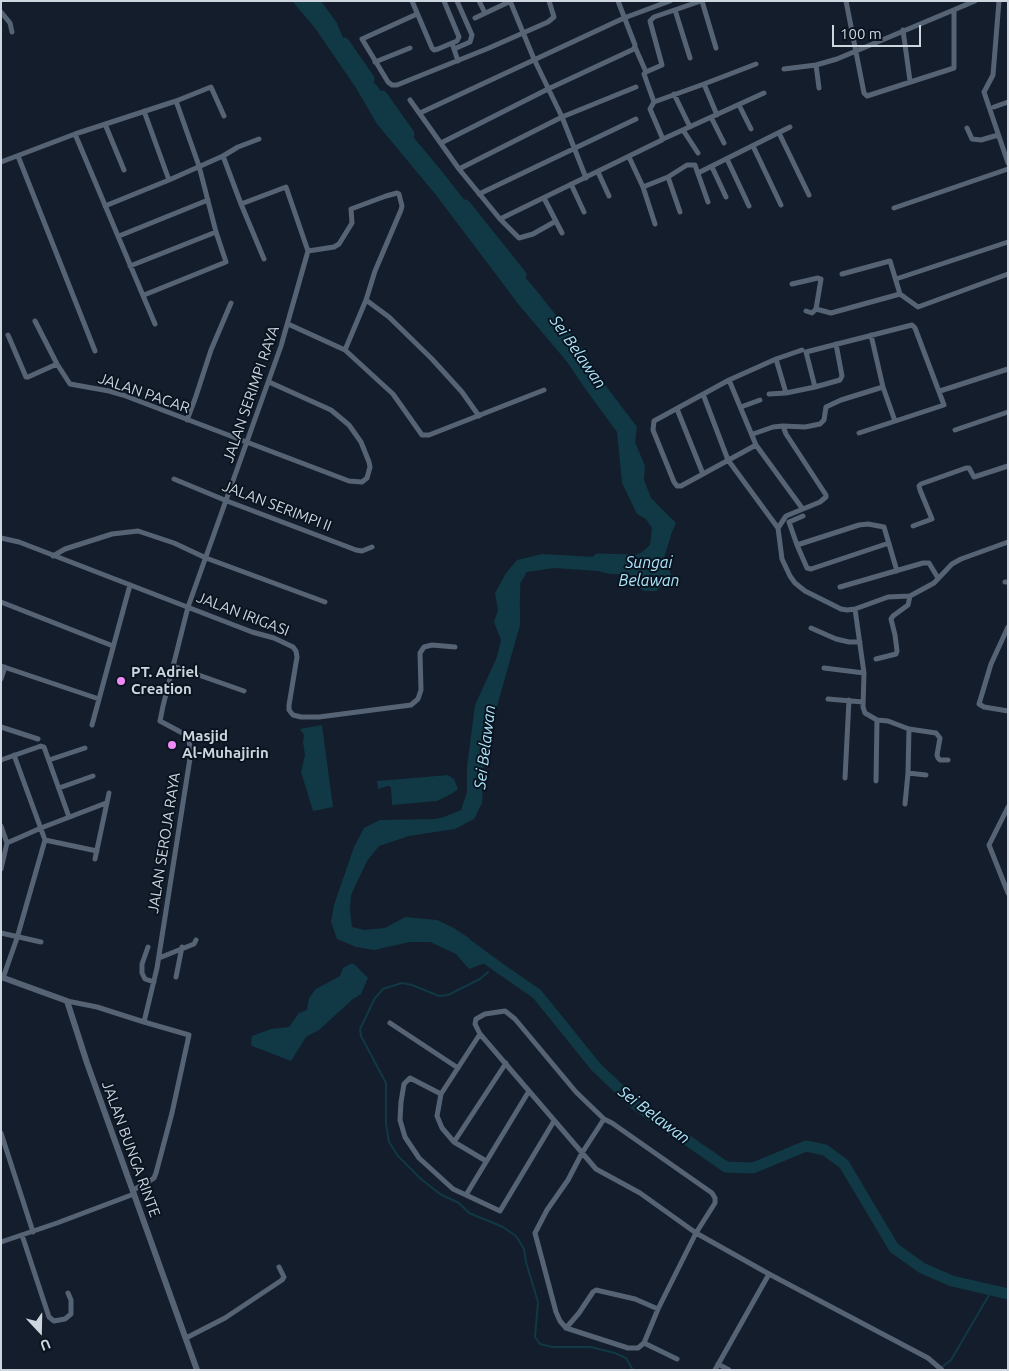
<!DOCTYPE html>
<style>
body{margin:0}
#map{position:relative;width:1009px;height:1371px;overflow:hidden;background:#131d2b;font-family:Ubuntu,sans-serif}
canvas{display:block}
.frame{position:absolute;inset:0;border:2px solid #cdd5de;pointer-events:none}
.north{position:absolute;left:15px;top:1306px;width:50px;height:50px;-webkit-text-stroke:4px #0a1421;paint-order:stroke;rotate:159deg;font-size:14px;font-weight:700;line-height:20px;text-align:center;color:#cdd5de}
.north::after{content:'';display:block;margin:auto;width:18px;height:22px;background:#cdd5de;clip-path:polygon(50% 0,100% 100%,50% 72%,0 100%)}
.scale{position:absolute;left:832px;top:25px;width:89px;height:22px;box-sizing:border-box;border:2px solid #cdd5de;border-top:0;padding-left:6px;font-size:15px;line-height:18px;white-space:nowrap;color:#cdd5de;-webkit-text-stroke:4px #0a1421;paint-order:stroke}
</style>
<div id="map">
<canvas width="1009" height="1371"></canvas>
<div class="frame"></div>
<div class="north">U</div>
<div class="scale">100 m</div>
</div>
<script>
const context = document.querySelector('canvas').getContext('2d');
context.lineJoin = 'round';
function fillPath(path, color) {
  context.fillStyle = color;
  context.fill(path, 'evenodd');
}
function shape(rows) {
  const path = new Path2D();
  for (const r of rows) {
    path.moveTo(r[0], r[1]);
    for (let i = 2; i < r.length; i += 2) path.lineTo(r[i], r[i + 1]);
  }
  return path;
}
function stroke(path, color, width, dash) {
  context.strokeStyle = color;
  context.lineWidth = width;
  context.lineCap = dash ? 'butt' : 'round';
  context.setLineDash(dash || []);
  context.stroke(path);
}
function write(font, color, halo, rows, align = 'center') {
  context.font = font + ' Ubuntu,sans-serif';
  context.lineWidth = 4;
  context.setLineDash([]);
  context.textBaseline = 'middle';
  context.strokeStyle = halo;
  context.fillStyle = color;
  for (const [text, x, y, turn = 0] of rows) {
    context.save();
    context.translate(x, y);
    context.rotate((+turn || 0) * Math.PI / 180);
    context.textAlign = isNaN(turn) ? turn : align;
    if (halo) context.strokeText(text, 0, 0);
    context.fillText(text, 0, 0);
    context.restore();
  }
}
fillPath(shape([
 [292,1,321,1,337,23,347,48,358,65,378,87,394,114,440,169,462,197,491,240,532,285,583,349,603,382,637,427,635,442,645,466,644,480,651,498,676,523,672,532,663,561,669,568,672,578,656,591,644,591,634,584,631,575,610,574,598,571,554,568,527,572,515,581,513,598,520,607,520,625,490,731,484,760,482,803,474,819,455,829,409,836,379,846,367,861,351,895,350,910,352,927,364,930,385,928,405,917,437,920,452,927,469,938,488,962,469,969,456,954,430,942,410,942,374,950,356,947,337,939,331,922,334,905,354,847,364,828,380,820,435,819,444,817,461,810,467,792,467,767,475,705,497,657,501,640,494,622,498,610,495,593,506,573,517,560,542,554,595,557,616,560,627,558,641,553,650,545,652,528,646,519,637,514,622,483,617,432,584,387,568,363,519,305,436,195,377,124,356,88,315,28],
 [322,725,333,807,313,811,301,772,305,755,303,742,304,735,300,729],
 [448,775,454,779,458,789,453,793,437,801,392,805,391,787,388,786,378,789,377,781],
 [350,964,354,964,368,978,361,994,353,999,319,1030,306,1037,291,1061,252,1046,251,1044,252,1036,271,1029,289,1027,299,1013,307,1010,309,998,316,989,340,976,343,968]
]), '#103945');
stroke(shape([
 [488,972,480,979,448,995,439,996,412,985,402,983,383,989,375,998,360,1029,361,1036,386,1083,386,1124,389,1142,398,1156,421,1179,440,1194,459,1203,469,1213,503,1227,516,1236,524,1249,526,1262,538,1302,535,1337,540,1344,552,1347,591,1347,615,1353,626,1358,633,1370],
 [941,1368,951,1360,992,1290]
]), '#103945', 2);
stroke(shape([
 [344,43,369,79],
 [382,96,409,134],
 [465,205,521,275],
 [598,559,635,560],
 [514,615,515,581,520,573],
 [468,945,498,967,537,994,596,1067,636,1105,726,1167,753,1168,806,1146,825,1150,844,1164,894,1248,922,1268,952,1281,1008,1294]
]), '#103945', 11);
stroke(shape([
 [412,1,432,48,434,50,438,49,452,43,454,49],
 [444,1,459,37,457,41,452,43],
 [457,1,472,35,470,42,454,49,458,61],
 [479,1,485,13],
 [510,1,534,59,562,117,586,178],
 [702,1,716,48],
 [846,1,864,93,867,96,954,68,954,10],
 [999,1,993,75,984,92,1008,163],
 [675,10,690,58],
 [1,12,10,23,12,32],
 [417,14,362,39,388,82,392,85,397,85,489,48,548,22,554,17,549,1],
 [475,18,511,1],
 [903,30,910,81],
 [635,47,646,72],
 [375,62,410,48],
 [816,65,819,88],
 [784,69,816,65,837,59,975,1],
 [704,84,756,64],
 [674,94,690,127],
 [410,100,459,169,500,219,662,140,662,137,650,109,654,102,644,74,646,72,662,65,650,21,654,17,701,1],
 [654,102,704,84,717,115],
 [739,105,751,129],
 [994,107,1008,102],
 [144,111,169,180],
 [420,113,624,18,670,1],
 [711,117,724,143],
 [105,124,124,170],
 [967,128,972,139,981,140,998,135],
 [683,130,698,153],
 [779,133,809,195],
 [75,134,155,324],
 [663,139,764,93],
 [441,143,548,89,634,49,635,45,618,1],
 [753,146,781,205],
 [18,156,95,351],
 [629,157,643,187],
 [727,159,749,206],
 [1,162,75,134,176,101,211,87,224,116],
 [712,167,726,197],
 [459,169,562,117,636,87],
 [598,172,609,196],
 [698,173,790,127],
 [668,177,680,212],
 [571,184,584,212],
 [479,194,636,119],
 [544,198,562,233],
 [241,204,264,259],
 [105,206,169,180,223,156,238,147,259,139],
 [894,208,1008,169],
 [500,219,519,238,533,234,556,221],
 [655,224,643,187,668,177,687,165,695,165,696,168,708,202],
 [119,236,208,200],
 [308,251,334,247,339,244,352,223,351,209,386,196,397,193,399,194,402,206,401,210,375,271,366,300,345,350],
 [130,266,216,232],
 [842,274,890,261,900,294,918,307,1008,274],
 [896,279,1008,242],
 [792,284,818,278,821,279,816,309,812,313,806,311],
 [144,295,226,262,216,232,199,166,176,101],
 [366,300,389,317,432,359,462,392,479,416],
 [816,309,831,313,900,294],
 [35,321,57,364,70,384,109,391,123,395,349,481,362,482,367,478,370,467,369,462,361,442,349,425,331,410,269,382],
 [288,324,345,350,393,394,422,435,429,435,544,390],
 [8,335,26,377,28,377,57,364],
 [871,335,883,387,895,421],
 [802,350,776,359,786,393,815,387,840,380,842,376,836,344],
 [729,380,756,445,703,474,681,486,677,486,674,482,653,430,654,421,729,380,776,359],
 [815,387,806,352,908,326,912,325,915,328,944,405,859,433],
 [940,391,1008,369],
 [703,394,728,460,778,528,782,559,790,576,795,583,805,591,841,609,847,610,855,609,888,597,910,596,934,583,952,564,961,559,1008,542],
 [769,394,786,393],
 [741,407,760,400],
 [677,409,703,474],
 [187,420,195,399,211,350,231,303],
 [783,426,805,427,820,424,824,420,826,407,841,400,883,387],
 [955,430,1008,412],
 [753,434,773,427,783,426,786,434,826,495,826,497,820,502,786,516,778,528],
 [756,445,802,508],
 [174,479,227,501,356,550,362,551,372,547],
 [803,516,789,522,797,545,859,525,868,524,884,527,897,571],
 [913,526,932,519,920,490,919,486,921,484,966,468,969,468,974,477,1008,466],
 [1,538,19,542,252,632,274,638,293,647,296,651,297,657,289,705,289,710,293,715,301,717,319,717,411,705,418,699,421,690,420,653,424,647,432,645,455,647],
 [797,545,807,568,811,569,889,543],
 [53,556,65,549,112,534,138,531,174,543,206,558,325,602],
 [1005,582,1008,582],
 [840,587,923,563,929,563,938,578],
 [1,602,113,646],
 [855,609,864,673,863,707,865,713,877,720,888,721,909,729,936,733,940,738,937,755,938,758,940,760,948,760],
 [1008,627,991,664,979,704,984,707,1008,711],
 [811,628,836,639,849,642,860,642],
 [876,659,896,654,897,651,895,635,891,619,893,616,908,605,910,596],
 [1,666,99,699],
 [173,666,244,691],
 [824,668,864,673],
 [1,679,5,667],
 [828,699,863,702],
 [92,725,130,585],
 [1,727,38,739],
 [1,760,41,746,44,747,69,817],
 [49,760,85,748],
 [908,773,926,775],
 [845,778,849,700],
 [876,781,877,720],
 [59,788,93,776],
 [905,804,908,773,909,729],
 [1008,807,989,845,1008,893],
 [1,826,7,843,1,869],
 [45,840,97,851],
 [7,843,41,828,106,803],
 [95,859,109,793],
 [1,933,41,942],
 [148,947,142,964,142,973,145,979,154,982],
 [159,958,194,944,196,940],
 [176,977,182,947],
 [3,978,17,938,45,840,14,755],
 [67,1001,97,1007,144,1022,157,968,191,752,188,736,160,721,163,706,188,607,281,346,308,251,286,187,241,204,223,156],
 [390,1023,458,1068],
 [480,1034,441,1094,410,1078,404,1084,401,1102,400,1120,405,1137,419,1158,453,1189,466,1195,529,1091],
 [441,1094,437,1116,442,1128,454,1142],
 [604,1119,576,1092,515,1019,505,1011,485,1014,476,1019,475,1024,480,1034,596,1169,640,1193,696,1233,769,1274,928,1358,942,1370],
 [604,1119,612,1123,712,1193,715,1198,715,1203,696,1233,658,1309,644,1343,638,1348,628,1348,566,1328,560,1321,556,1312,535,1233,547,1210,568,1180,582,1153,604,1119],
 [1,1133,33,1232],
 [486,1161,454,1142,506,1063],
 [133,1190,148,1182,154,1178,156,1173,172,1113,189,1035,144,1022],
 [466,1195,500,1211,554,1121],
 [22,1235,49,1317,54,1321,65,1319,71,1314,71,1300,68,1293],
 [1,1242,57,1223,134,1194],
 [566,1328,579,1313,593,1292,596,1290,635,1299,658,1309],
 [186,1338,225,1318,282,1280,284,1277,279,1267],
 [644,1343,677,1359],
 [718,1364,729,1370],
 [715,1370,769,1274]
]), '#566374', 5);
stroke(shape([
 [1,977,67,1001,87,1063,197,1370]
]), '#566374', 6);
for (const [x, y, r, color] of [
 [121,681,5,"#f08bf6"],
 [172,745,5,"#f08bf6"]
]) {
  const dot = new Path2D();
  dot.arc(x, y, r, 0, 2 * Math.PI);
  context.fillStyle = color;
  context.fill(dot);
  stroke(dot, '#0a1421', 2);
}
write('15px', '#cdd5de', '#0a1421', [
 ["JALAN PACAR",144,393,19],
 ["JALAN SERIMPI RAYA",251,394,-71],
 ["JALAN SERIMPI II",277,506,21],
 ["JALAN IRIGASI",243,614,21],
 ["JALAN SEROJA RAYA",164,843,-81],
 ["JALAN BUNGA RINTE",131,1149,70]
]);
write('bold 15px', '#cdd5de', '#0a1421', [
 ["PT. Adriel",131,672],
 ["Creation",131,689],
 ["Masjid",182,736],
 ["Al-Muhajirin",182,753]
], 'left');
write('italic 16px', '#aee6fa', '#0a1421', [
 ["Sei Belawan",578,352,55],
 ["Sungai",649,563],
 ["Belawan",649,581],
 ["Sei Belawan",485,747,-83],
 ["Sei Belawan",654,1115,37]
]);
</script>
